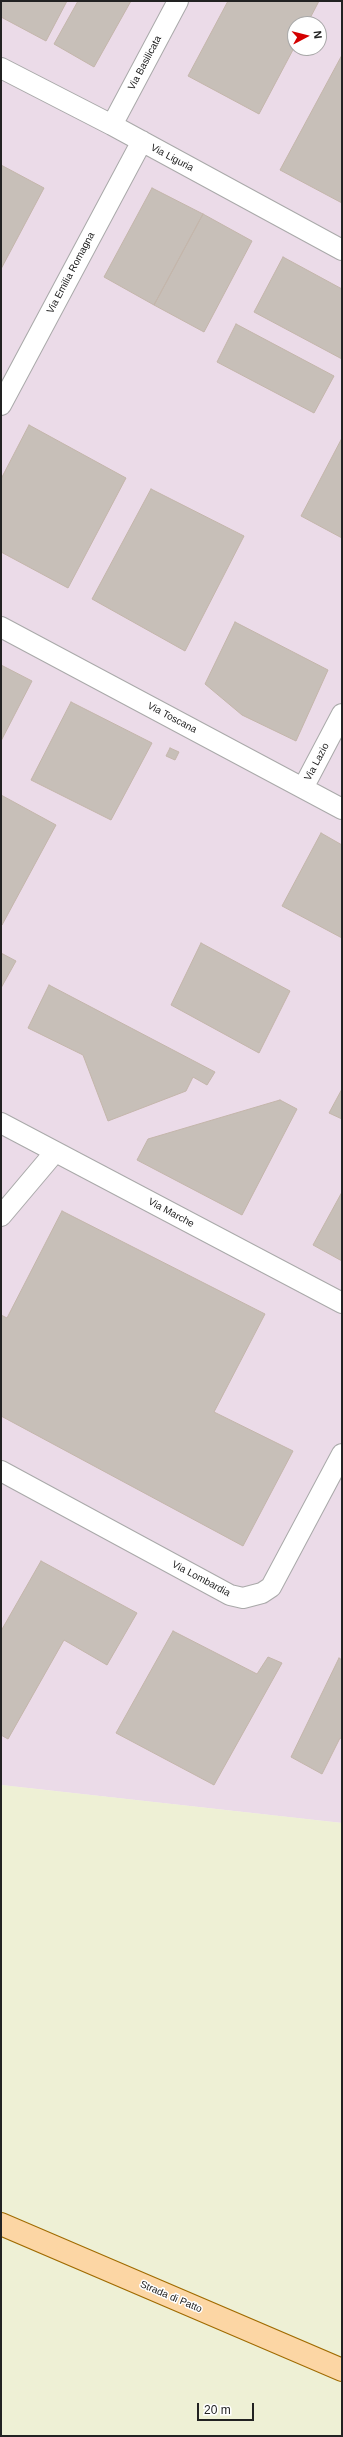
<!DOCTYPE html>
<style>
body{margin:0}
#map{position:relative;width:343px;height:2437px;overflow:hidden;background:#f2efe9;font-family:Helvetica,sans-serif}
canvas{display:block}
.frame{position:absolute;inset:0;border:2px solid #222;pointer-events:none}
.north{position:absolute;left:287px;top:16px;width:40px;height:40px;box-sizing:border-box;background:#fff;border:1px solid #a7a7a7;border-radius:50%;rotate:83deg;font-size:11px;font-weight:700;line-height:16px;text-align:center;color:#222}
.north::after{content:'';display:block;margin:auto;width:14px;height:18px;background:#d40000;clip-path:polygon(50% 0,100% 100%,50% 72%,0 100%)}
.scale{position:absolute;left:197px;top:2403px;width:57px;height:18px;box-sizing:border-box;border:2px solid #222;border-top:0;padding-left:5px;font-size:12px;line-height:14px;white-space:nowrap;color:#222;-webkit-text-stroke:3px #fff;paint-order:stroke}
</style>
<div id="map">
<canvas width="343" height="2437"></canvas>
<div class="frame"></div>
<div class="north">N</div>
<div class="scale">20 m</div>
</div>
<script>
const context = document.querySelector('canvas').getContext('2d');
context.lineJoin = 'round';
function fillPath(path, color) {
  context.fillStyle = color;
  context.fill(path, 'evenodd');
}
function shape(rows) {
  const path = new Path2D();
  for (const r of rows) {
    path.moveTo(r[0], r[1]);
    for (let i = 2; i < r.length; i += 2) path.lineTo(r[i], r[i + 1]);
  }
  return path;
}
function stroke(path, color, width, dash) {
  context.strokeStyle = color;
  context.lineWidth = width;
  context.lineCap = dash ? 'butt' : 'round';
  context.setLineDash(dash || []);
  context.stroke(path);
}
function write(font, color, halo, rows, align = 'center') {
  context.font = font + ' Helvetica,sans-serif';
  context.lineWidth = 3;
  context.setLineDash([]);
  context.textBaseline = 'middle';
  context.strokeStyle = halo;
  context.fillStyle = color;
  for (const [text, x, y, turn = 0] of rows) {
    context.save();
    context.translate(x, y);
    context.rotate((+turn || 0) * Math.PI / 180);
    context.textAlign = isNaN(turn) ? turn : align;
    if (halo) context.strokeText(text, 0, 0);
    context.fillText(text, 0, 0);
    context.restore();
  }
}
fillPath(shape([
 [1,1,342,1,342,1823,1,1785],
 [295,24,319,24,319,48,295,48]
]), '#ebdbe8');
fillPath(shape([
 [1,1785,342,1823,342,2436,1,2436]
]), '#eef0d5');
const building = shape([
 [1,1,67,1,46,41,1,17,1,1],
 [78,1,131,1,94,67,54,44,78,1],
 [228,1,319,1,307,24,295,24,295,46,259,114,188,76,228,1],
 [342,55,342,203,280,170,342,55],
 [1,165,44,188,1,269,1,165],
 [152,188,203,214,154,305,104,277,152,188],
 [203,214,252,241,204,332,154,305,203,214],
 [283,257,342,289,342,359,254,312,283,257],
 [236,324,334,376,314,413,217,362,236,324],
 [29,425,126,478,68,588,1,552,1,479,29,425],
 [342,438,342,538,301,516,342,438],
 [151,489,244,536,185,651,92,599,151,489],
 [235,622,328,670,296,741,242,715,205,684,235,622],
 [1,665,32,681,1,741,1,665],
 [71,702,152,743,111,820,31,780,71,702],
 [170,748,179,752,175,760,166,756,170,748],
 [1,795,56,825,2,925,1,925,1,795],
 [321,833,342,845,342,938,282,906,321,833],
 [201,943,290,991,259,1053,171,1005,201,943],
 [1,953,16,961,1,988,1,953],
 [49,985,215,1072,207,1085,193,1077,186,1091,108,1121,83,1055,28,1028,49,985],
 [342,1089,342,1119,329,1113,342,1089],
 [280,1100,297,1109,242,1215,137,1160,148,1139,280,1100],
 [342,1192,342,1261,313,1245,342,1192],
 [62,1211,265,1314,214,1412,293,1451,243,1546,1,1416,1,1315,7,1318,62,1211],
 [41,1561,137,1613,107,1665,64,1640,8,1739,1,1735,1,1631,41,1561],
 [173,1631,257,1674,268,1657,282,1663,214,1785,116,1733,173,1631],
 [339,1658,342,1660,342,1739,340,1738,322,1774,291,1757,339,1658]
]);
fillPath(building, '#c7bfb8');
stroke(building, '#c4b6ab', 1);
const minor = shape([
 [1,68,112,125,342,250],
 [112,125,178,1],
 [1,405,142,141],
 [1,627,342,809],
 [303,788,342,714],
 [1,1123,342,1303],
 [1,1216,55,1152],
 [1,1471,230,1595,243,1598,262,1593,271,1587,342,1454]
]);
const major = shape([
 [1,2224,342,2370]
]);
stroke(minor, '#a9a9a9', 22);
stroke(major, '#a06b00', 24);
stroke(minor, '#fff', 20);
stroke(major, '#fcd6a4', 22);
write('10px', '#222', '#fff', [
 ["Via Basilicata",145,63,-62],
 ["Via Liguria",172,158,28],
 ["Via Emilia Romagna",71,273,-62],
 ["Via Toscana",172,718,28],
 ["Via Lazio",317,762,-62],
 ["Via Marche",171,1213,28],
 ["Via Lombardia",201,1579,28],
 ["Strada di Patto",171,2297,23]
]);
</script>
